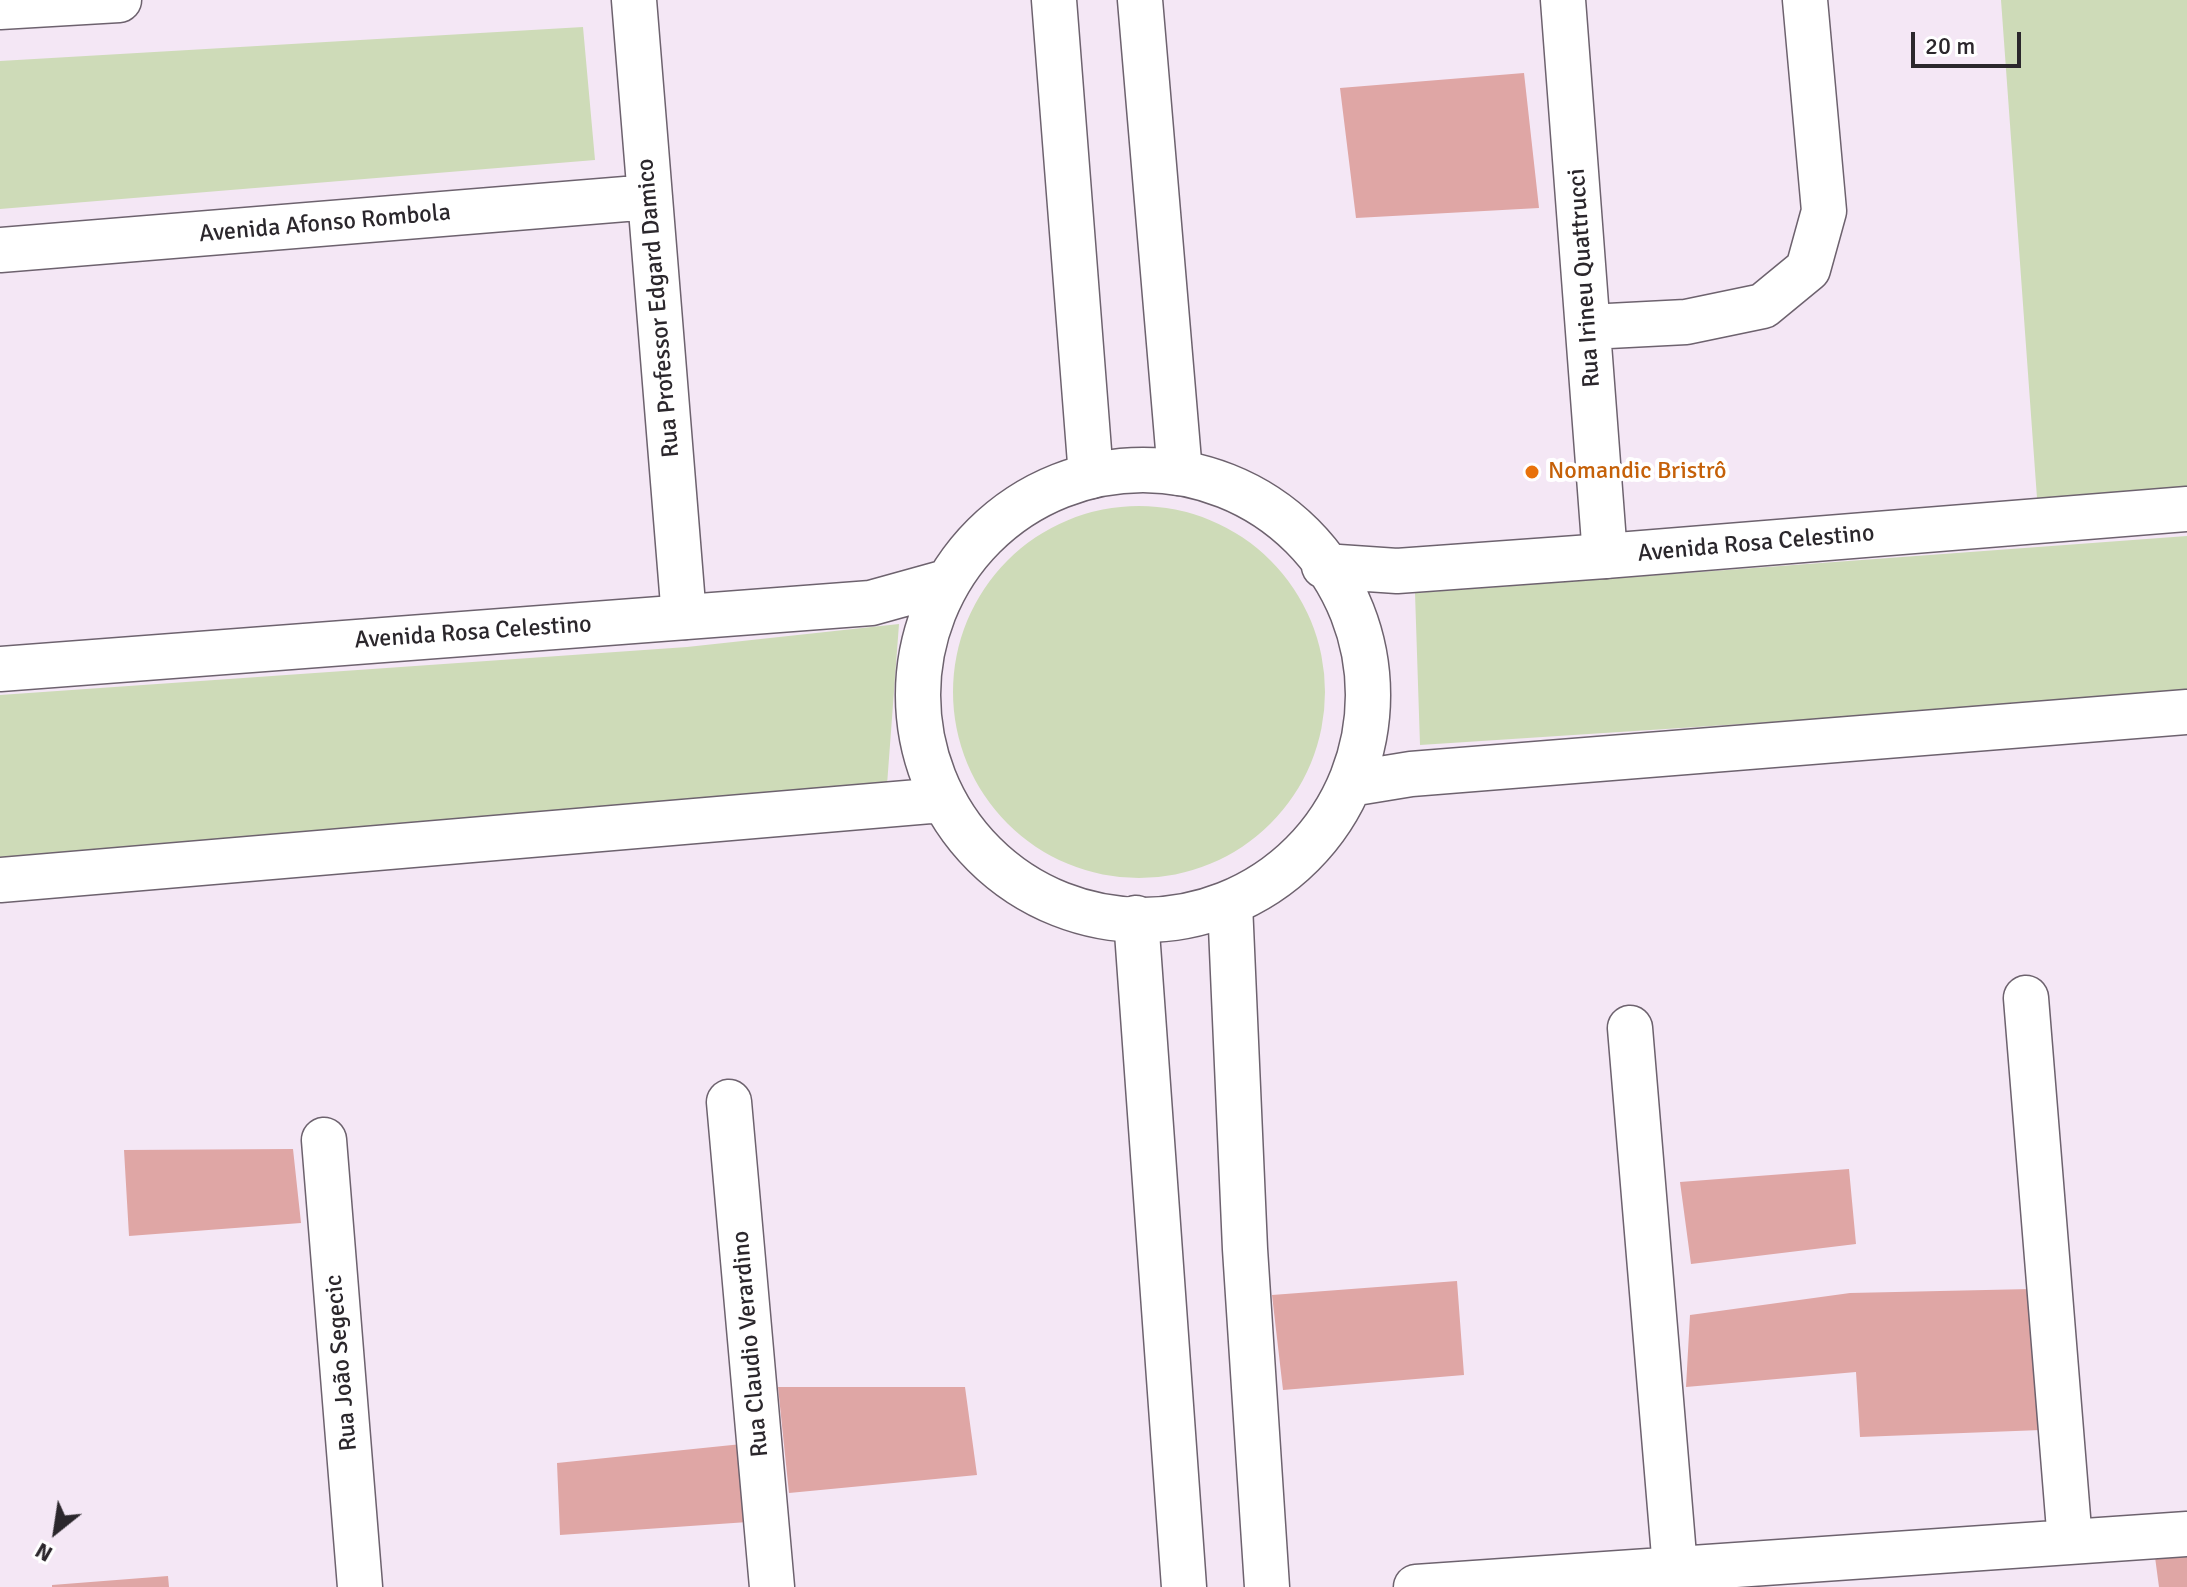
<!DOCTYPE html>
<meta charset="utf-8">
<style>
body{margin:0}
#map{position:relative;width:2187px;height:1587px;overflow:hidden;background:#f4e7f5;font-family:Signika,sans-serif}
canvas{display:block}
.north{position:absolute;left:16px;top:1491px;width:80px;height:80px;-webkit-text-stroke:6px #fff;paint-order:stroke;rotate:210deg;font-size:22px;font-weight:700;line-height:32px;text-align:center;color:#2b272c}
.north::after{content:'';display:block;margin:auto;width:28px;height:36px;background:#2b272c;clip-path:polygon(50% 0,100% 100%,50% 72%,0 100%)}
.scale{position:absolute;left:1911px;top:32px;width:110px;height:36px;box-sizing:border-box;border:4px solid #2b272c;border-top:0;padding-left:10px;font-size:24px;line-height:28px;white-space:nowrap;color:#2b272c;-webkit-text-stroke:6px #fff;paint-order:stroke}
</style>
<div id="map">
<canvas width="2187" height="1587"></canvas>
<div class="north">N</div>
<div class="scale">20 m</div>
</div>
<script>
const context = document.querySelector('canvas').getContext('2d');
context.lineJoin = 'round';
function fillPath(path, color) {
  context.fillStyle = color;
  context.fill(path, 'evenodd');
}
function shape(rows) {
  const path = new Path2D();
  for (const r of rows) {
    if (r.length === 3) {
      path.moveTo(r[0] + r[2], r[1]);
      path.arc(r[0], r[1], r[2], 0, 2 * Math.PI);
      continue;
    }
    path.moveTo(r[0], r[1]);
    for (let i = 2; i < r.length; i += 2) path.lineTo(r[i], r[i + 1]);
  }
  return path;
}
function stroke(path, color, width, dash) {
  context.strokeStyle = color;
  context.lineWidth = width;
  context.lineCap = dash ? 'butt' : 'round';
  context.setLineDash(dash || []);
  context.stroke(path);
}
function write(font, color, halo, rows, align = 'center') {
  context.font = font + ' Signika,sans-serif';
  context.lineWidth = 8;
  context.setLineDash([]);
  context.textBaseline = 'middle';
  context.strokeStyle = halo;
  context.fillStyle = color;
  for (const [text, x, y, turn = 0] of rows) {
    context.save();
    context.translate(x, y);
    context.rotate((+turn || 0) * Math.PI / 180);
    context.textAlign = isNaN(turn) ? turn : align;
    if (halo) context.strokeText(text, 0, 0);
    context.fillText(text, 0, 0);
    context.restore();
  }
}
fillPath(shape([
 [2001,0,2187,0,2187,487,2037,498],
 [583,27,595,160,0,209,0,61],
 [1139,692,186],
 [2187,536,2187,695,1420,745,1415,593],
 [899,624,887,785,0,863,0,695,687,647]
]), '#cedbb8');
fillPath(shape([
 [1524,73,1539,208,1356,218,1340,88],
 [293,1149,301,1223,129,1236,124,1150],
 [1849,1169,1856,1244,1691,1264,1680,1182],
 [1457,1281,1464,1375,1283,1390,1272,1295],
 [2031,1289,2041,1430,1860,1437,1856,1372,1686,1387,1690,1315,1850,1293],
 [778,1387,965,1387,977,1475,789,1493],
 [742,1444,748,1522,560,1535,557,1463],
 [2187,1556,2187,1587,2159,1587,2155,1557],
 [168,1576,169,1587,52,1587,52,1585]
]), '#dfa6a5');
const minor = shape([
 [634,0,684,617],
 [1054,0,1091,476],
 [1140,0,1180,473],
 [1563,0,1605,556],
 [0,7,119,0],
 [0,250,650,197],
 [1589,327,1686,322,1763,306,1808,269,1824,211,1805,0],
 [1230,904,1245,1249,1267,1587],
 [1136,918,1184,1587],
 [2026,998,2070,1542],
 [1630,1028,1675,1568],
 [729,1102,772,1587],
 [324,1140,360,1587],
 [1416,1587,2187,1534]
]);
const tertiary = shape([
 [1143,695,225],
 [1324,566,1397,571,1605,556,2187,509],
 [0,669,871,603,943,583],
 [1356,783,1411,774,2187,712],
 [0,880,942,800]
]);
stroke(minor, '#6d626e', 47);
stroke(tertiary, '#6d626e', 47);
stroke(minor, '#fff', 44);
stroke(tertiary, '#fff', 44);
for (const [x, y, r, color] of [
 [1532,472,8,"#e8710a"]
]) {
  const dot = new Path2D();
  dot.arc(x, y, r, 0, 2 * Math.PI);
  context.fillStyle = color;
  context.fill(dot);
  stroke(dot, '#fff', 3);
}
write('24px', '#2b272c', '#fff', [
 ["Avenida Afonso Rombola",325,224,-5],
 ["Rua Irineu Quattrucci",1585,278,-94],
 ["Rua Professor Edgard Damico",659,308,-95],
 ["Avenida Rosa Celestino",1756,544,-5],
 ["Avenida Rosa Celestino",473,633,-4],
 ["Rua Claudio Verardino",751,1344,-95],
 ["Rua João Segecic",342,1363,-95]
]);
write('24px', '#c56008', '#fff', [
 ["Nomandic Bristrô",1548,472]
], 'left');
</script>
